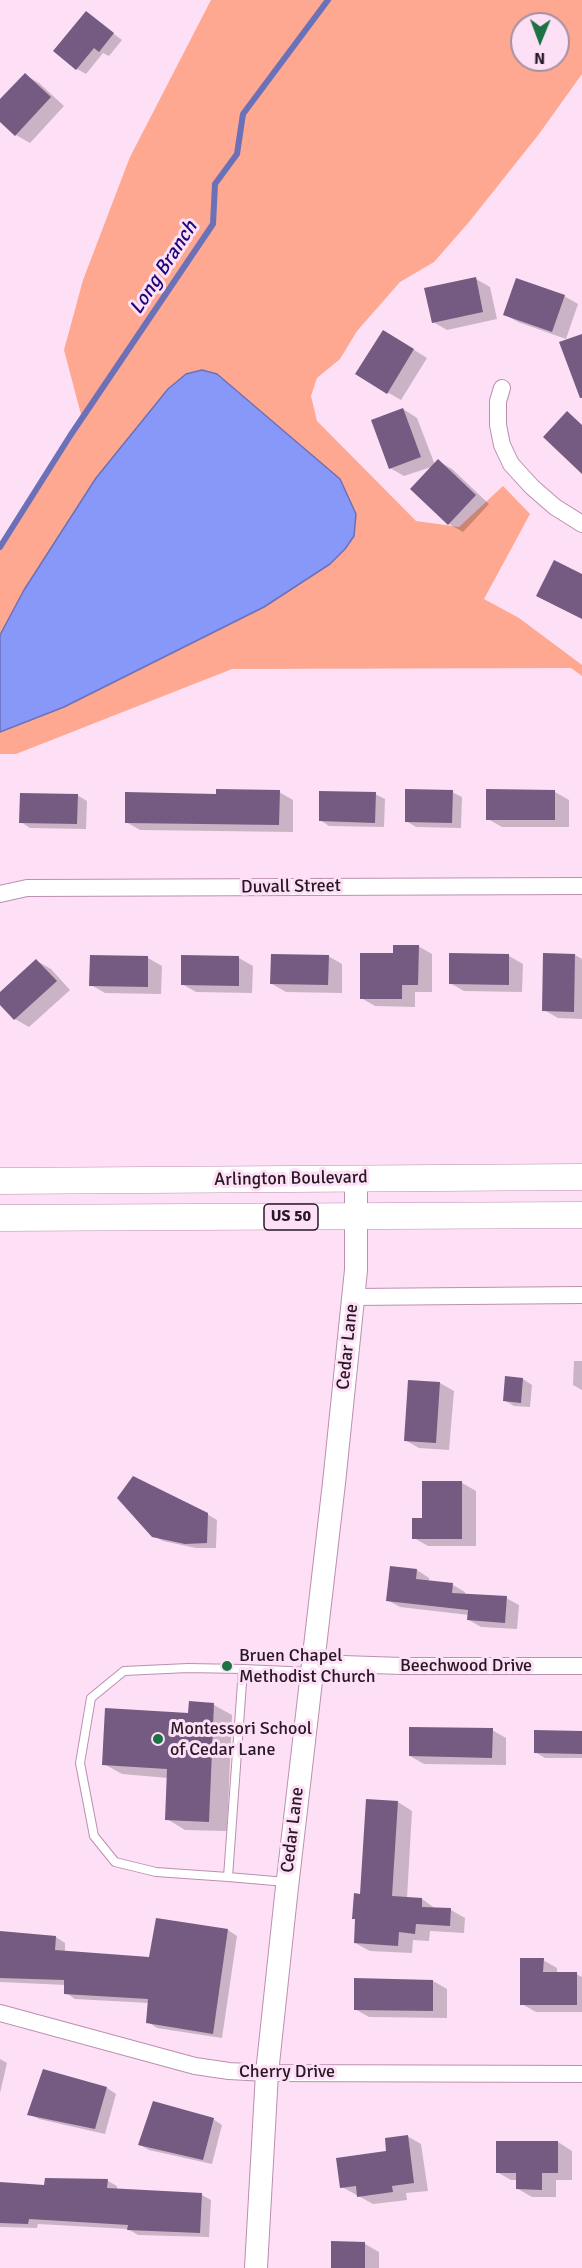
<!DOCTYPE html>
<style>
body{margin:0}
#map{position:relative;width:582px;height:2268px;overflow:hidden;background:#fde0f5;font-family:Signika,sans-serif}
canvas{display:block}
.north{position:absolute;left:510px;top:12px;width:60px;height:60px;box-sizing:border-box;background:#fde0f5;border:2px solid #a890a1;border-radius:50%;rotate:181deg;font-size:16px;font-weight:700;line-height:24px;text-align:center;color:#281724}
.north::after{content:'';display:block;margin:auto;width:21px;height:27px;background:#1d7244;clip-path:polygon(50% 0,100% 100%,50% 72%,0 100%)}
</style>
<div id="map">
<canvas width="582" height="2268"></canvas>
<div class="north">N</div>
</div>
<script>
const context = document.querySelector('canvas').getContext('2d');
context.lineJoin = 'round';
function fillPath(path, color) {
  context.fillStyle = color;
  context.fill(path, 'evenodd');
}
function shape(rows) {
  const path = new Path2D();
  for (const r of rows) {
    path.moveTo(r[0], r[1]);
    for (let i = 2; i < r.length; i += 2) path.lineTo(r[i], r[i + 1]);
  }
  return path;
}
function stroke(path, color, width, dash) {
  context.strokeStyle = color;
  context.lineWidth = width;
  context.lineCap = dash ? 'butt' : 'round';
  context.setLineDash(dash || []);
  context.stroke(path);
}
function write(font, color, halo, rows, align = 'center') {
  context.font = font + ' Signika,sans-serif';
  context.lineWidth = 6;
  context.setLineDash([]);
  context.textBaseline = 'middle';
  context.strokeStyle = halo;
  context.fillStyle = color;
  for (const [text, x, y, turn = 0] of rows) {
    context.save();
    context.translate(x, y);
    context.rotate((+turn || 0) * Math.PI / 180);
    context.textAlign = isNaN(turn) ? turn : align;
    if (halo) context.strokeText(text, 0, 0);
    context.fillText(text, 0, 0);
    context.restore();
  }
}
fillPath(shape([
 [211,0,582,0,582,74,539,134,469,222,434,262,400,282,386,298,357,331,340,359,317,378,311,396,317,421,416,521,459,527,503,486,530,514,484,599,519,618,582,665,582,676,571,668,232,669,16,754,0,754,0,542,83,422,64,350,83,280,130,157],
 [522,24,558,24,558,60,522,60]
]), '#fea791');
const water = shape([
 [202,370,217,374,340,479,356,514,354,536,345,549,330,564,264,607,64,707,0,732,0,635,24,590,96,478,168,389,186,374,202,370]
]);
fillPath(water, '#8898f9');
stroke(water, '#6b71b9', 1.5);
fillPath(shape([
 [86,13,122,40,109,56,103,53,86,74,77,69],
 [25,75,39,83,64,106,30,143,16,135,0,120,0,102],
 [476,279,490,287,497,319,447,330,433,322],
 [564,296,578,304,566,339,518,322,504,314],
 [398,340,427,358,401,400,387,392],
 [403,409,417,418,435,465,438,461,452,469,489,504,463,532,449,524,434,466,404,476,390,468],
 [279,792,293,800,293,832,140,830,126,822],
 [452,792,462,797,461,828,416,827,406,821],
 [555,792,569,800,569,827,502,827,488,819],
 [375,794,385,799,384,827,329,826,320,820],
 [77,795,87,801,86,829,30,828,21,822],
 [418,946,432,954,432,992,415,992,415,1007,375,1006,361,998,394,955],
 [545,955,575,955,582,959,582,1019,558,1018,544,1010],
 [328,956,342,964,342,993,286,992,272,984],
 [509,956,523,964,522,992,464,991,450,983],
 [148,958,162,966,161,994,105,993,91,985],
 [239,958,253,966,252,993,196,992,182,984],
 [37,961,51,969,70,990,29,1027,15,1019,0,1003,0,994],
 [574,1361,582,1361,582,1390,573,1385],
 [523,1379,532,1385,530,1407,514,1406,504,1400],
 [440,1383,454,1391,449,1450,419,1448,405,1440],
 [424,1483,462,1483,476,1491,476,1546,428,1546,414,1538,424,1519],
 [207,1514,217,1520,216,1548,196,1548,163,1541,153,1536],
 [391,1568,417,1570,429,1578,429,1582,453,1585,465,1592,465,1595,506,1598,519,1605,517,1629,481,1627,469,1620,469,1615,400,1607,387,1600],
 [214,1705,232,1715,227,1831,185,1830,167,1819,168,1778,122,1774,104,1764],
 [492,1730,506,1738,506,1765,424,1764,410,1756],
 [582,1733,582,1758,545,1758,535,1752],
 [398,1802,412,1811,407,1898,422,1899,436,1909,451,1910,465,1918,464,1933,430,1931,429,1941,413,1940,412,1953,370,1951,355,1943,357,1920,354,1919],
 [228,1930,237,1936,222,2038,157,2028,148,2022,149,2003,75,1999,66,1993,66,1985,0,1982,0,1932,56,1937,65,1943,65,1952,150,1958],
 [543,1960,557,1968,557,1974,576,1974,582,1977,582,2012,536,2012,522,2004],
 [356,1980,433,1981,447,1989,447,2018,369,2017,355,2009],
 [0,2059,7,2063,0,2093],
 [107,2088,116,2094,105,2134,39,2119,29,2114],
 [213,2119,222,2125,212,2164,149,2150,140,2145],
 [407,2136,421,2144,428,2191,406,2193,407,2200,373,2204,342,2187],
 [558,2142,572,2151,572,2180,556,2180,556,2197,532,2197,518,2189,518,2180,511,2180,497,2172],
 [108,2181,117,2186,117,2190,202,2195,211,2200,209,2237,138,2235,128,2229,38,2224,37,2228,0,2227,0,2184,45,2187],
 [365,2244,379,2252,379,2268,332,2268]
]), '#0003');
stroke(shape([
 [0,547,70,436,213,224,215,184,237,154,243,114,328,0]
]), '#6b71b9', 6);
fillPath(shape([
 [86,11,114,33,99,52,94,48,76,70,53,51],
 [25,73,51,97,15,136,0,122,0,99],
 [476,277,483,312,432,323,424,288],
 [516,278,565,295,552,332,503,315],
 [383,330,414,349,387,394,355,374],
 [582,334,582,398,580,398,559,342],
 [403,408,421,457,389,469,371,420],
 [567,411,582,425,582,474,543,437],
 [438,459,476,495,448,525,410,489],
 [554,560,582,574,582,619,536,596],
 [216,789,280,790,279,825,125,823,125,792,216,794],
 [405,789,453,790,452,823,405,822],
 [486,789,555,790,555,820,486,820],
 [319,791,376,792,375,823,319,821],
 [20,793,78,794,77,824,19,823],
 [393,945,419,945,418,985,402,985,402,999,360,999,360,953,393,953],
 [449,953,509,954,509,985,449,984],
 [543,953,575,954,574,1012,542,1011],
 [271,954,329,955,328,985,270,984],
 [90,955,148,956,148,987,89,986],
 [181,955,239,956,239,986,181,985],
 [36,959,57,981,14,1020,0,1005,0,992],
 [505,1376,523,1378,521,1403,503,1401],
 [408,1380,440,1382,436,1443,404,1441],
 [133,1476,208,1513,207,1543,185,1544,152,1537,117,1498],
 [422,1481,462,1481,462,1539,412,1539,412,1518,422,1518],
 [390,1566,417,1569,416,1579,453,1583,452,1593,507,1596,505,1623,467,1620,468,1610,386,1601],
 [189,1701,214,1703,209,1822,165,1820,167,1769,102,1765,105,1708,188,1713],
 [409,1727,493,1728,492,1758,409,1756],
 [534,1730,582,1731,582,1754,534,1753],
 [366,1799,398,1801,392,1896,422,1898,422,1907,451,1908,450,1926,416,1924,415,1934,399,1932,398,1946,354,1943,355,1919,352,1919,354,1893,360,1894],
 [156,1918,228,1929,213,2034,146,2023,148,1999,64,1994,64,1980,0,1978,0,1931,56,1936,55,1950,149,1957],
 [520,1958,544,1958,543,1972,577,1972,577,2005,520,2005],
 [354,1978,433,1980,433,2011,354,2010],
 [43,2069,107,2087,95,2129,27,2115],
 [153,2101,214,2118,203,2160,138,2145],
 [408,2135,414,2183,392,2186,393,2192,357,2197,356,2186,340,2188,336,2158,386,2151,385,2138],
 [496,2141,558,2141,558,2173,542,2173,542,2190,516,2189,516,2173,496,2173],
 [45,2178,108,2179,107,2188,202,2193,200,2233,127,2230,128,2225,29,2219,28,2224,0,2223,0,2182,44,2185],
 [331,2241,365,2242,365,2268,331,2268]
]), '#755a82');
const lane = shape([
 [228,1877,156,1872,115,1862,94,1836,80,1763,91,1698,124,1671,188,1668,243,1669],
 [286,1882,228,1877,243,1669,311,1672]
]);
const street = shape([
 [502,388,498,401,498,425,502,445,511,464,532,487,555,507,582,524],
 [0,894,27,888,582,886],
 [353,1297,582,1295],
 [313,1663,402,1666,582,1666],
 [0,2013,195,2066,229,2071,267,2073,582,2074]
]);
const secondary = shape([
 [256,2268,267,2073,286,1896,334,1483,356,1270,356,1178]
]);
const primary = shape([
 [0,1181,582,1177],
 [0,1218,582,1215]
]);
stroke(lane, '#bb8fb1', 10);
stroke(street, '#bb8fb1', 18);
stroke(secondary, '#bb8fb1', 24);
stroke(primary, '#bb8fb1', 27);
stroke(lane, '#fff', 8);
stroke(street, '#fff', 16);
stroke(secondary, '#fff', 22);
stroke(primary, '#fff', 26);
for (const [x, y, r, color] of [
 [227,1666,6,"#1d7244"],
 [158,1739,6,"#1d7244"]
]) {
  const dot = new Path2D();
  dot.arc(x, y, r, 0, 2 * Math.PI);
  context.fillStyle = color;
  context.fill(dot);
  stroke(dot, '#fde0f5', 2);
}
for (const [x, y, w] of [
 [291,1217,54]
]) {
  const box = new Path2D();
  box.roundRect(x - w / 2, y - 13, w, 26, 4.5);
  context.fillStyle = '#fde0f5';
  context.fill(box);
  stroke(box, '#281724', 1.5);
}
write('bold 16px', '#281724', null, [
 ["US 50",291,1217]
]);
write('18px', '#281724', '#fde0f5', [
 ["Duvall Street",291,887,-1],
 ["Arlington Boulevard",291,1179,-1],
 ["Cedar Lane",348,1347,-84],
 ["Beechwood Drive",466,1666],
 ["Cedar Lane",293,1830,-83],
 ["Cherry Drive",287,2072]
]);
write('18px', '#281724', '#fde0f5', [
 ["Bruen Chapel",239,1656],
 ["Methodist Church",239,1677],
 ["Montessori School",170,1729],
 ["of Cedar Lane",170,1750]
], 'left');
write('italic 20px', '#1c047c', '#fde0f5', [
 ["Long Branch",164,268,-57]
]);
</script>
